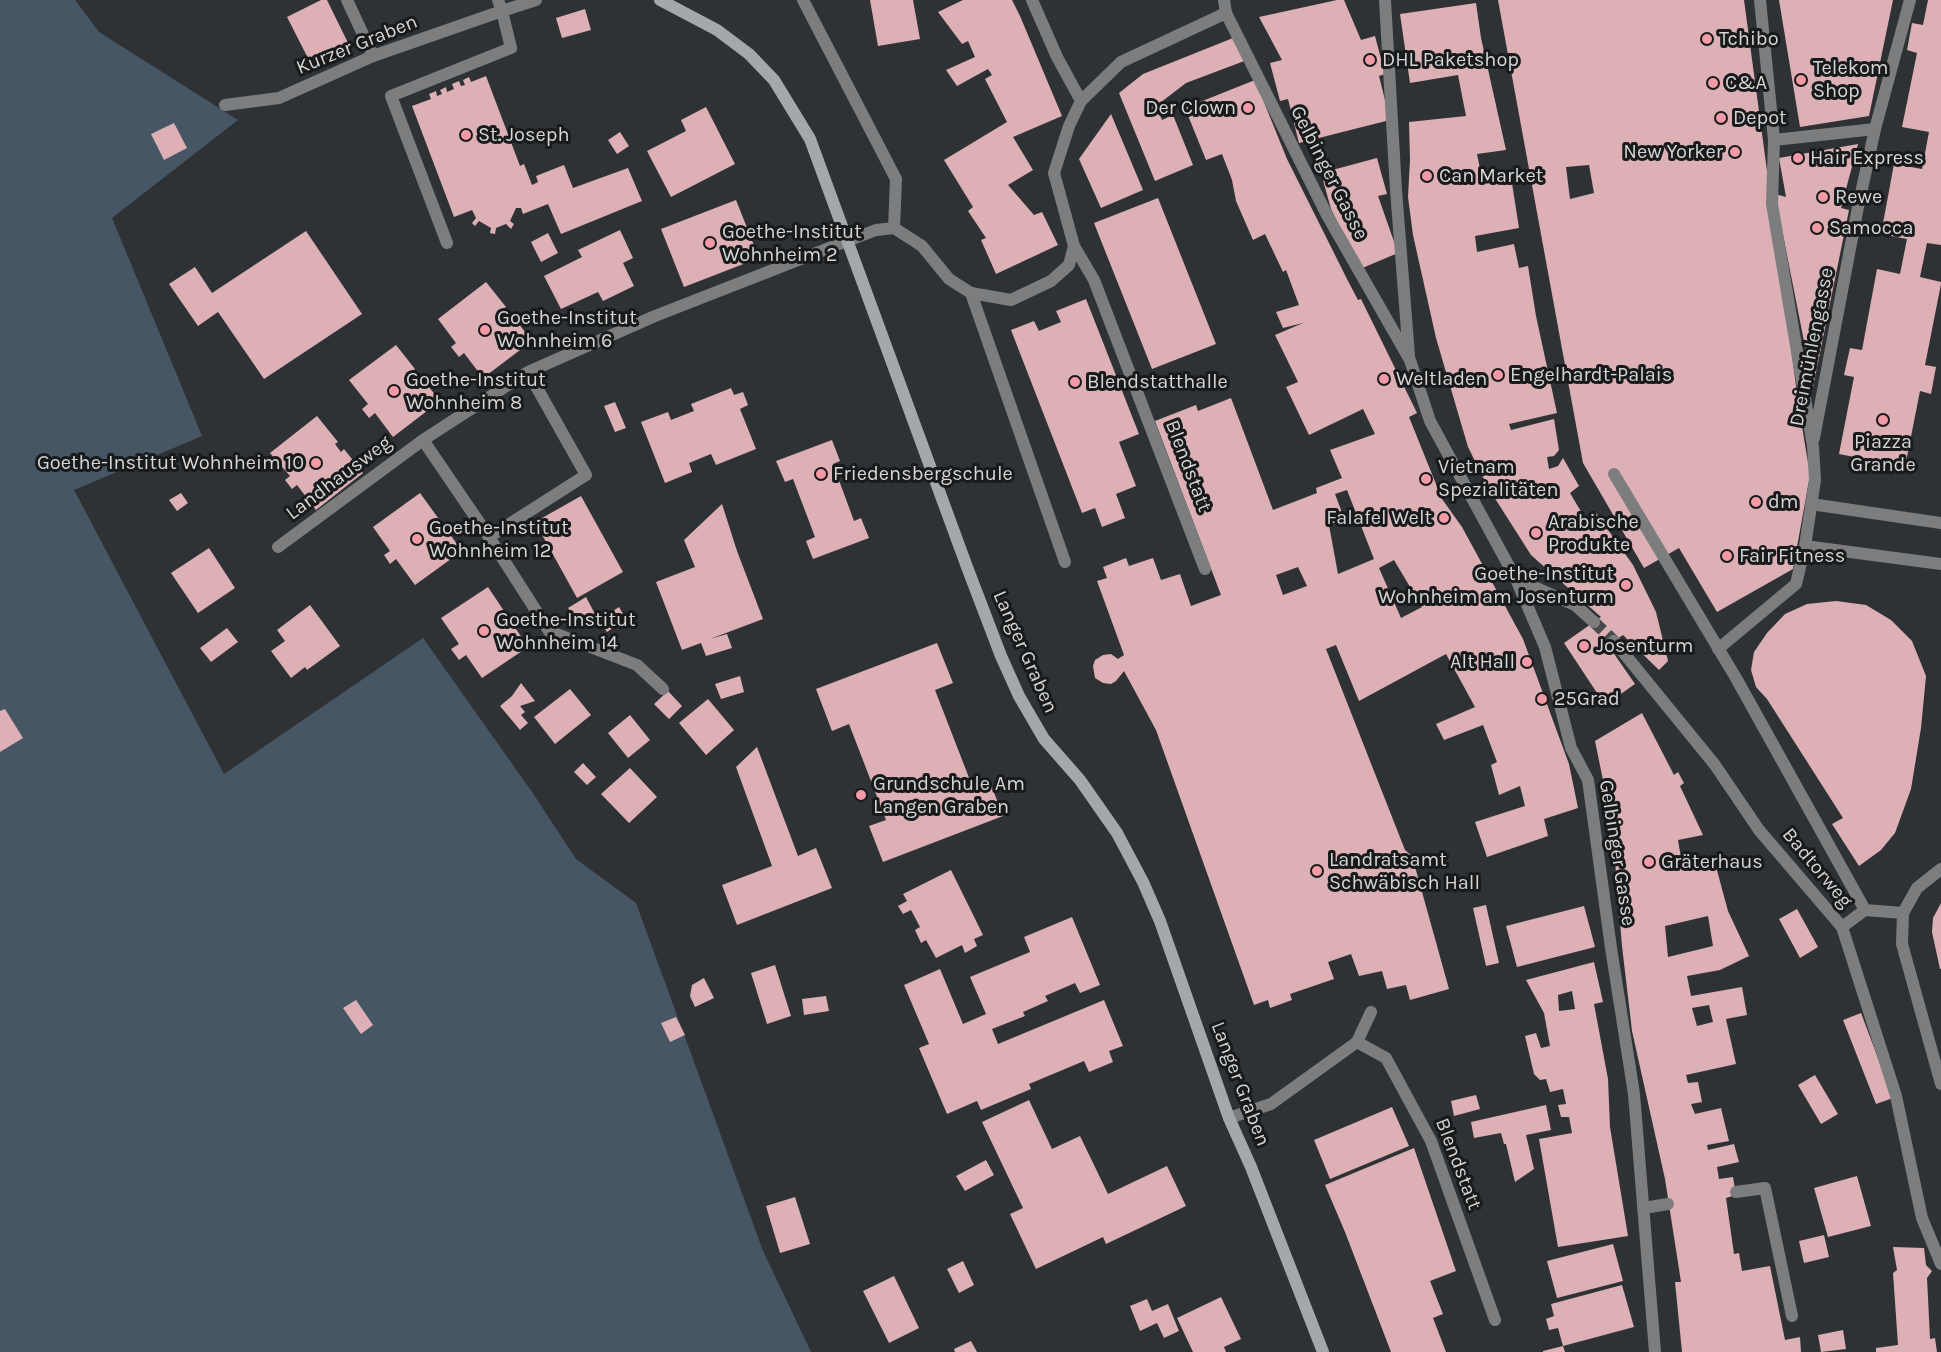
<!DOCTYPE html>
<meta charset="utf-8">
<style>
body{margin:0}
canvas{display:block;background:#2f3235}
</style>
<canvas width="1941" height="1352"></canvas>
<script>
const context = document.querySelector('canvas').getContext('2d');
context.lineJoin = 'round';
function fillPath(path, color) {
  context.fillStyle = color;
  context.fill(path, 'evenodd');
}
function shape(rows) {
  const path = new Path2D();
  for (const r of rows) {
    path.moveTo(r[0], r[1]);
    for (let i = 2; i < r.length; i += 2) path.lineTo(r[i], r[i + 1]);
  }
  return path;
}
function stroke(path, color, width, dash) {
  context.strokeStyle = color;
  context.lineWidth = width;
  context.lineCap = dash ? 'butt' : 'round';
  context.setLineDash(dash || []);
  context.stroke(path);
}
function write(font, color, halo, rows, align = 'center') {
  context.font = font + ' Karla,sans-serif';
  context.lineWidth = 6;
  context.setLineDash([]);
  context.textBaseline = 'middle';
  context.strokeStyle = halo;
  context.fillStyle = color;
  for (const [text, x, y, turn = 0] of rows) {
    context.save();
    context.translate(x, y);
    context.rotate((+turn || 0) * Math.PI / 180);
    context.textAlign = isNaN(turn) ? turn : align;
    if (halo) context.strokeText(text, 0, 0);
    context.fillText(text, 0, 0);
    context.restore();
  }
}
fillPath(shape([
 [0,0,75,0,99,32,238,120,112,218,202,436,74,490,224,774,423,638,532,792,576,859,636,903,763,1251,811,1352,0,1352]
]), '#465665');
fillPath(shape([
 [321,0,327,0,350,47,312,66,287,17],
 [870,0,913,0,920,39,878,46],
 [963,0,1012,0,1020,16,1062,116,1013,137,1033,170,1008,185,1034,215,1042,212,1058,245,996,274,981,240,986,238,968,211,973,207,944,160,1007,122,985,79,992,75,988,69,957,86,946,70,975,57,968,41,962,44,938,12],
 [1337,0,1344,0,1361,40,1375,36,1385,74,1379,76,1390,120,1299,143,1288,99,1280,101,1270,63,1282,60,1259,17],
 [1498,0,1744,0,1799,408,1810,475,1793,569,1717,612,1679,548,1644,568,1583,463],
 [1589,165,1594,193,1570,199,1566,167],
 [1779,0,1893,0,1869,116,1800,127],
 [1928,0,1941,0,1941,245,1927,243,1920,277,1941,282,1941,284,1925,365,1936,367,1931,394,1920,391,1905,467,1839,454,1854,377,1844,375,1850,348,1862,350,1877,269,1900,274,1907,239,1881,234,1894,164,1922,169,1929,132,1902,127,1917,53,1907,50,1912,23,1923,25],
 [1476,3,1481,38,1506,150,1477,154,1483,184,1511,177,1519,228,1475,236,1477,252,1514,244,1519,268,1528,266,1536,316,1557,413,1509,424,1511,430,1554,419,1559,450,1554,456,1547,457,1549,469,1558,466,1563,458,1579,486,1570,493,1586,520,1596,513,1633,565,1656,612,1668,661,1659,670,1623,635,1608,645,1635,684,1605,705,1564,643,1601,617,1531,555,1489,489,1468,447,1436,338,1413,235,1408,197,1410,160,1409,122,1466,116,1458,75,1410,83,1400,14],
 [585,9,591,30,562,38,556,18],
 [1238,36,1247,60,1186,83,1156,106,1162,120,1173,115,1193,165,1155,181,1119,93,1143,74],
 [486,76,520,166,524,164,532,185,538,182,536,176,564,165,573,188,628,168,642,201,561,234,548,204,523,214,521,208,516,208,510,221,514,224,511,229,506,224,496,228,495,234,490,233,491,228,479,221,475,226,472,223,476,218,472,210,454,217,412,106,431,99,429,94,436,91,437,96,442,94,440,90,446,87,447,92,454,89,452,84,459,81,461,86,465,85,463,80,469,77,471,82],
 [1255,80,1287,159,1348,281,1358,300,1361,299,1417,413,1409,417,1442,499,1462,527,1523,639,1569,764,1578,808,1544,819,1548,836,1487,857,1475,822,1525,806,1520,786,1499,795,1491,765,1497,762,1483,725,1444,740,1436,724,1475,707,1446,654,1359,701,1336,645,1326,649,1405,850,1412,856,1449,989,1410,1000,1406,985,1387,989,1382,971,1359,976,1351,954,1328,962,1334,979,1290,994,1292,1000,1270,1008,1268,1000,1254,1005,1156,730,1124,671,1116,681,1111,684,1103,683,1095,678,1093,666,1095,660,1103,655,1111,654,1118,659,1124,655,1097,581,1107,578,1103,567,1126,558,1129,566,1153,558,1161,580,1180,574,1191,606,1221,595,1155,421,1196,405,1198,411,1231,398,1273,510,1317,493,1316,488,1342,478,1330,450,1375,434,1363,409,1309,435,1286,387,1298,382,1275,335,1303,323,1283,328,1276,312,1299,305,1286,270,1283,272,1265,234,1253,240,1236,201,1232,180,1222,154,1206,160,1185,108],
 [1347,490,1374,559,1338,574,1329,525,1344,518,1335,494],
 [1394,560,1422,607,1401,618,1379,568],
 [1298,567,1307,586,1283,595,1276,575],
 [706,107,735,164,671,197,647,151,686,131,681,120],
 [1111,114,1143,190,1101,208,1079,159],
 [174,123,187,148,164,160,151,134],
 [620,132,629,146,617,154,608,140],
 [1858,144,1841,208,1849,210,1813,387,1775,194,1786,197,1779,158],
 [1377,158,1387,194,1378,196,1398,253,1360,269,1331,209,1321,173],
 [1158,198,1216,344,1152,369,1094,223],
 [736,200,759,258,684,287,661,229],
 [620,230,633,258,623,263,634,286,603,301,598,292,561,309,544,276,582,257,578,250],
 [306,231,362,314,264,379,218,312,198,326,169,284,195,267,212,293],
 [548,233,558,253,541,262,531,242],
 [486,282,506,307,503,309,509,318,512,315,532,341,483,378,464,353,459,357,451,347,456,343,438,319],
 [1086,299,1139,434,1119,442,1136,486,1116,494,1125,518,1102,527,1095,508,1082,513,1011,330,1034,321,1039,331,1061,322,1056,311],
 [396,345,415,369,411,372,417,380,421,377,440,401,393,437,375,413,369,418,362,409,368,404,349,380],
 [731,388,734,395,743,392,748,405,740,409,756,449,716,465,711,454,689,463,692,472,665,483,641,422,668,412,671,420,694,411,691,404],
 [615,402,626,428,615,432,604,406],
 [317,416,338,442,335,444,341,452,344,449,363,473,316,510,297,485,292,489,285,480,290,476,270,453],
 [832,440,840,461,833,464,854,521,861,518,869,538,813,559,806,541,815,537,793,479,785,482,776,461],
 [181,493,188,503,177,511,169,500],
 [420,493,462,551,415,585,396,559,390,564,384,555,390,551,373,527],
 [581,496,623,572,577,598,535,522],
 [722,504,737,551,763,619,710,639,727,634,732,648,706,656,701,643,682,650,656,582,695,567,684,540],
 [209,548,235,588,198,613,171,573],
 [488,587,528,647,482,678,466,655,459,660,451,649,459,644,441,618],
 [586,597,595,614,583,627,568,608],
 [1836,601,1866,605,1891,620,1912,641,1926,676,1921,728,1911,789,1895,833,1881,850,1859,866,1832,824,1843,818,1767,699,1756,687,1751,670,1754,652,1767,633,1785,614,1807,604],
 [310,605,340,646,307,670,305,667,291,678,271,651,285,641,277,630],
 [619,607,626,619,607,632,599,620],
 [227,628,238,642,211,662,200,648],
 [937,643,953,683,935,690,973,788,990,782,1003,816,883,862,869,826,886,820,849,724,832,731,816,689],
 [740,676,744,692,721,699,715,684],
 [521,683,535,701,520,706,525,712,521,715,528,723,520,730,500,706,512,696],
 [570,689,591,715,555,744,534,717],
 [668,691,682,706,669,719,654,704],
 [708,699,734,730,706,755,679,723],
 [5,709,23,738,0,752,0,711],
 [1642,713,1674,775,1678,772,1684,783,1680,786,1703,835,1678,840,1683,870,1715,863,1728,911,1749,956,1720,970,1687,976,1691,996,1742,987,1747,1015,1726,1019,1736,1064,1686,1075,1688,1083,1698,1082,1702,1102,1691,1104,1695,1114,1721,1108,1729,1141,1707,1145,1708,1150,1734,1144,1739,1162,1717,1167,1719,1179,1733,1177,1736,1195,1726,1198,1734,1254,1739,1253,1742,1271,1770,1266,1785,1340,1800,1337,1801,1352,1682,1352,1675,1282,1681,1282,1665,1179,1632,1031,1622,946,1612,824,1595,741],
 [1708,916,1713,946,1668,957,1665,926],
 [1709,1005,1713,1022,1697,1026,1692,1008],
 [630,715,650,740,628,758,608,733],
 [757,747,798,856,816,848,832,888,737,925,722,885,772,866,736,767],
 [583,763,596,777,587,785,574,772],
 [630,768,657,797,629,823,601,794],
 [951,870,983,935,974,939,977,946,965,953,962,945,936,958,926,940,921,943,915,930,920,927,911,910,903,914,898,906,907,901,903,894],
 [1941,903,1941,969,1940,969,1932,932,1933,918],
 [1486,905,1499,963,1486,966,1473,908],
 [1584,906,1595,947,1517,967,1506,926],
 [1797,909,1818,947,1800,958,1779,919],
 [1072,917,1100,985,1080,993,1075,983,1045,996,1048,1001,1023,1012,1025,1016,992,1029,998,1044,1104,1000,1123,1046,1109,1051,1113,1062,1089,1072,1084,1061,1029,1084,1031,1089,981,1110,977,1101,947,1114,919,1048,929,1044,904,985,940,969,963,1024,986,1014,970,977,1030,952,1024,937],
 [1594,962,1603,1002,1594,1004,1608,1079,1610,1127,1628,1236,1558,1247,1539,1139,1572,1133,1569,1117,1561,1117,1558,1105,1566,1104,1563,1089,1550,1092,1546,1079,1540,1080,1534,1074,1525,1036,1536,1033,1541,1048,1550,1046,1544,1013,1526,980],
 [1572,991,1575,1009,1559,1011,1558,995],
 [775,965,791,1016,767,1024,751,973],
 [704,978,714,998,695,1007,690,996,692,985],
 [826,996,829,1011,804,1015,802,999],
 [356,1000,373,1025,361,1034,343,1008],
 [1861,1013,1893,1098,1876,1104,1843,1020],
 [676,1017,685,1035,670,1042,661,1023],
 [1815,1075,1838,1114,1821,1124,1798,1085],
 [1476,1095,1480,1109,1454,1116,1451,1101],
 [1029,1100,1052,1149,1080,1136,1108,1194,1167,1166,1186,1206,1106,1244,1103,1237,1036,1269,1010,1214,1023,1208,982,1122],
 [1546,1105,1551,1130,1526,1135,1534,1169,1515,1182,1506,1144,1504,1144,1501,1133,1474,1138,1471,1122],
 [1392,1107,1409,1146,1330,1179,1314,1140],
 [1414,1148,1456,1271,1430,1281,1443,1314,1433,1318,1446,1352,1391,1352,1345,1232,1325,1185],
 [986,1160,994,1175,965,1191,956,1176],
 [1857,1176,1871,1226,1828,1237,1814,1188],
 [795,1197,810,1244,780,1253,766,1206],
 [1824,1235,1829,1257,1804,1263,1799,1241],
 [1613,1244,1623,1281,1557,1298,1547,1261],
 [1893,1247,1924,1248,1926,1265,1932,1271,1927,1278,1930,1339,1935,1338,1937,1352,1876,1352,1876,1348,1898,1345,1893,1273,1897,1270],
 [963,1261,974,1285,959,1293,947,1269],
 [894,1276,919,1328,889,1343,863,1291],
 [1622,1285,1634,1327,1563,1346,1558,1328,1549,1330,1546,1319,1554,1316,1551,1304],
 [1221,1297,1241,1339,1224,1347,1226,1352,1193,1352,1177,1318],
 [1147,1299,1152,1311,1168,1304,1179,1331,1164,1338,1157,1323,1140,1331,1130,1306],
 [1843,1330,1846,1349,1821,1352,1818,1335],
 [971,1341,977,1352,955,1352,954,1349],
 [1563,1346,1565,1352,1543,1352,1543,1351]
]), '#dcb0b5');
stroke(shape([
 [1594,622,1614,641]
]), '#484a4d', 12, [12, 6]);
stroke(shape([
 [347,0,373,56],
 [447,243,391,96,511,48,502,11],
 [1074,246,1094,280,1205,569],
 [971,293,1065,562],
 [1614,474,1736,678,1865,910,1903,913],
 [1941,869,1917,888,1903,913,1902,944,1941,1084],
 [1842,927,1865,910],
 [1736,1192,1765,1188,1792,1316],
 [1644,1208,1668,1204]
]), '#7c7d7e', 12);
stroke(shape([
 [1385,0,1396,190,1409,356],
 [1226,13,1327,215,1410,360,1430,421,1516,579,1545,647,1571,748,1588,780,1611,948,1634,1094,1655,1352],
 [1774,140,1875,129],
 [1814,438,1858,207,1875,129,1910,0],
 [1811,504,1941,523],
 [1805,546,1941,564],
 [1516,579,1575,605,1594,622],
 [1614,641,1715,765,1759,830,1842,927,1896,1096,1922,1218,1941,1264],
 [1718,649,1796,584,1805,546,1815,480,1813,446,1772,204,1774,140,1760,0]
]), '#7c7d7e', 12);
stroke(shape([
 [803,0,896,179,894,228],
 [1032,0,1057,57,1081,101,1121,62,1226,13,1224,0],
 [502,11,536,0],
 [225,105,279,98,373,56,502,11,498,0],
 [894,228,922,246,949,279,971,293,1011,300,1051,281,1069,265,1074,246,1054,173,1069,126,1081,101],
 [489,537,586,475,528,372],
 [278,547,423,440],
 [663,689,637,665,549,631,489,537,423,440,528,372,655,316,847,241,876,230,894,228],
 [1357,1042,1386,1058,1431,1141,1495,1320],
 [1229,1118,1271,1104,1357,1042,1371,1012]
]), '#7c7d7e', 12);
stroke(shape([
 [660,0,717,30,749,54,774,80,810,139,967,567,1001,656,1019,696,1044,739,1080,780,1117,833,1143,882,1160,921,1229,1118,1251,1167,1323,1352]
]), '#a5a8aa', 12);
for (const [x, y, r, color] of [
 [1707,39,6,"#f39aa7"],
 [1370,60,6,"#f39aa7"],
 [1801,80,6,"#f39aa7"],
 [1713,83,6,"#f39aa7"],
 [1248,108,6,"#f39aa7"],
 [1721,118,6,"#f39aa7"],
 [466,135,6,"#f39aa7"],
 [1735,152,6,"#f39aa7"],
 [1798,158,6,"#f39aa7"],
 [1427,176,6,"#f39aa7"],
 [1823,197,6,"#f39aa7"],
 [1817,228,6,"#f39aa7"],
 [710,243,6,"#f39aa7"],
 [485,330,6,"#f39aa7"],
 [1498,375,6,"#f39aa7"],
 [1384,379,6,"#f39aa7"],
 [1075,382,6,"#f39aa7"],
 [394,391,6,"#f39aa7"],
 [1883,420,6,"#f39aa7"],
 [316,463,6,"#f39aa7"],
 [821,474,6,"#f39aa7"],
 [1426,479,6,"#f39aa7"],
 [1756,502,6,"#f39aa7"],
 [1444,518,6,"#f39aa7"],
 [1536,533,6,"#f39aa7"],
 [417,539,6,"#f39aa7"],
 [1727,556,6,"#f39aa7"],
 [1626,585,6,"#f39aa7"],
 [484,631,6,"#f39aa7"],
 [1584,646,6,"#f39aa7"],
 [1527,662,6,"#f39aa7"],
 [1542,699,6,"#f39aa7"],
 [861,795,6,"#f39aa7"],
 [1649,862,6,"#f39aa7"],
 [1317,871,6,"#f39aa7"]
]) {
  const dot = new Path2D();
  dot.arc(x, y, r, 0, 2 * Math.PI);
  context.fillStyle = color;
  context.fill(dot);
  stroke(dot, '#181a1b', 2);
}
write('20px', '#d3d5d7', '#181a1b', [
 ["Tchibo",1719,39],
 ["DHL Paketshop",1382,60],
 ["Telekom",1813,68],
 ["Shop",1813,91],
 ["C&A",1725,83],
 ["Der Clown",1236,108,"right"],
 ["Depot",1733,118],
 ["St. Joseph",478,135],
 ["New Yorker",1723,152,"right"],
 ["Hair Express",1810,158],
 ["Can Market",1439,176],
 ["Rewe",1835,197],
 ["Samocca",1829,228],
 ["Goethe-Institut",722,232],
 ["Wohnheim 2",722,255],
 ["Goethe-Institut",497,318],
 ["Wohnheim 6",497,341],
 ["Engelhardt-Palais",1510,375],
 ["Weltladen",1396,379],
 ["Goethe-Institut",406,380],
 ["Wohnheim 8",406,403],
 ["Blendstatthalle",1087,382],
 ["Piazza",1883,442,"center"],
 ["Grande",1883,465,"center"],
 ["Goethe-Institut Wohnheim 10",304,463,"right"],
 ["Vietnam",1438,467],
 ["Spezialitäten",1438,490],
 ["Friedensbergschule",833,474],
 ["dm",1768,502],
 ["Falafel Welt",1432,518,"right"],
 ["Arabische",1548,522],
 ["Produkte",1548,545],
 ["Goethe-Institut",429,528],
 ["Wohnheim 12",429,551],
 ["Fair Fitness",1739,556],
 ["Goethe-Institut",1614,574,"right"],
 ["Wohnheim am Josenturm",1614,597,"right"],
 ["Goethe-Institut",496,620],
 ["Wohnheim 14",496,643],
 ["Josenturm",1596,646],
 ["Alt Hall",1515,662,"right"],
 ["25Grad",1554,699],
 ["Grundschule Am",873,784],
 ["Langen Graben",873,807],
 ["Landratsamt",1329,860],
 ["Schwäbisch Hall",1329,883],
 ["Gräterhaus",1661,862]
], 'left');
write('20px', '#d3d5d7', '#181a1b', [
 ["Kurzer Graben",357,45,-22],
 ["Gelbinger Gasse",1329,173,63],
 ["Dreimühlengasse",1812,347,-79],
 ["Blendstatt",1188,466,69],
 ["Landhausweg",339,478,-37],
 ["Langer Graben",1025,652,66],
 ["Gelbinger Gasse",1617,853,81],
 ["Badtorweg",1817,868,50],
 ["Langer Graben",1240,1084,69],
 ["Blendstatt",1458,1164,69]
]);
</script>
